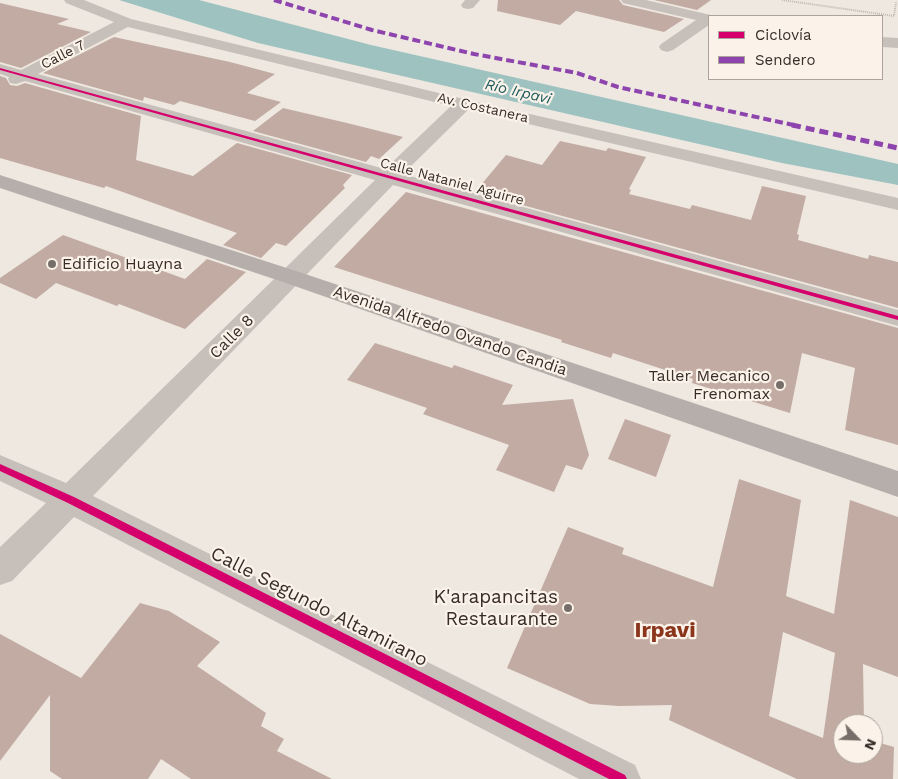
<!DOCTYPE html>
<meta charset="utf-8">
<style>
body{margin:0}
#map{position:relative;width:898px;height:779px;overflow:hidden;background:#eee8e1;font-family:"Work Sans",sans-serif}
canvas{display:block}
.legend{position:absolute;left:708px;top:15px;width:175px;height:65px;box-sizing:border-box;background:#fbf2e9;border:1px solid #ada39c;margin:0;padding:6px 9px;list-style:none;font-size:15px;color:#382d28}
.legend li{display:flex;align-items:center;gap:10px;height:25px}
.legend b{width:25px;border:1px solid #ada39c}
.north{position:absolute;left:833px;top:714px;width:50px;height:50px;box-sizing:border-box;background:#fbf2e9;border:1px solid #ada39c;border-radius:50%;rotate:114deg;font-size:14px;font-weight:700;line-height:20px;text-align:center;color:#382d28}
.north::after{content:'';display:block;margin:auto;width:18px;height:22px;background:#786e69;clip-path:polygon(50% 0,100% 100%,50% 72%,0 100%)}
</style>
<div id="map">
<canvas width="898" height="779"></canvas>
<ul class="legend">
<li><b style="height:6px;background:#d6006c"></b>Ciclovía</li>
<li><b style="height:6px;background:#8e44ad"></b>Sendero</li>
</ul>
<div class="north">N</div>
</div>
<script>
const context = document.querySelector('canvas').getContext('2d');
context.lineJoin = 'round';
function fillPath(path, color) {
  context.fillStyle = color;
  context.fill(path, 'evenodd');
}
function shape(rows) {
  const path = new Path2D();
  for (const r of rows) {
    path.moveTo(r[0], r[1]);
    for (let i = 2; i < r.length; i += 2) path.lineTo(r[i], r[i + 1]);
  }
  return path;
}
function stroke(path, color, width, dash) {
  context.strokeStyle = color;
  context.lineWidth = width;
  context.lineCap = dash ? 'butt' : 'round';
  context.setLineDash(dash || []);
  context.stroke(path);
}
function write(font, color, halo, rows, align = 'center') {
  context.font = font + ' "Work Sans",sans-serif';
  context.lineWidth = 4.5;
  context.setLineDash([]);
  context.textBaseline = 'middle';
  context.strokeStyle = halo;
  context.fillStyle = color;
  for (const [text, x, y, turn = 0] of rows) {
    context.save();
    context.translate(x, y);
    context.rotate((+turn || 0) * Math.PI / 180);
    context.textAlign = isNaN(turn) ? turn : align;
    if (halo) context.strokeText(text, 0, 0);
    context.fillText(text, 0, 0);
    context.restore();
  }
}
fillPath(shape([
 [119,0,199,0,371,45,898,164,898,185,782,163,258,43]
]), '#9dc2c0');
fillPath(shape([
 [498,0,619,0,623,5,684,19,664,32,576,11,560,25,497,11],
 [654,0,711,0,697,10],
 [0,3,69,19,57,24,91,32,21,68,0,62],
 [114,37,230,62,275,74,247,93,281,102,255,121,180,101,174,105,144,97,143,101,43,73],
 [0,76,6,78,10,85,17,86,25,83,141,116,136,160,193,176,237,143,352,175,343,185,345,188,286,246,276,243,261,258,223,245,237,233,106,186,104,188,0,158],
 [283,108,347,123,403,137,379,159,371,156,366,162,253,131],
 [560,141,606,151,608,148,646,157,629,189,631,190,629,194,690,209,692,205,751,220,762,186,806,196,797,234,799,235,798,240,868,259,869,255,898,262,898,308,475,192,506,155,542,165],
 [406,192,898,328,898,445,845,430,855,368,802,353,790,413,692,383,693,379,613,353,611,358,561,342,562,340,334,267],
 [63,235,185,279,207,259,246,272,185,329,119,304,117,306,56,283,36,299,0,283,0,278],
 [375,343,452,368,454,365,513,385,502,405,573,399,589,455,582,470,566,465,554,492,496,470,509,445,423,414,427,408,347,380],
 [625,419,671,435,656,477,608,459],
 [739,479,801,500,786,596,834,614,850,500,898,517,898,677,863,664,864,724,843,724,843,754,873,754,873,741,894,747,893,779,797,779,669,720,672,705,619,706,590,704,507,668,568,527,624,548,622,554,713,587],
 [783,632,835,653,823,738,769,716],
 [140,603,169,611,220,642,197,666,266,713,261,726,284,739,277,751,332,779,191,779,161,759,148,779,62,779,50,771,50,695,0,761,0,634,81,678]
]), '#c2aba2');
stroke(shape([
 [782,0,894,16,896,2]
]), '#c0b8b2', 2, [1, 1]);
fillPath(shape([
 [64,0,84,0,131,19,464,99,898,198,898,210,468,110,403,174,898,310,898,326,393,185,93,496,635,765,641,779,579,779,74,517,12,581,0,585,0,547,46,503,0,481,0,455,66,483,375,180,25,81,16,84,10,83,8,79,9,77,0,74,0,64,21,70,114,22,66,3,64,0],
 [128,27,451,106,385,169,38,74,128,27],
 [465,0,480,0,473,8,468,9,463,8,461,5,465,0],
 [621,0,646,0,715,16,709,16,709,25,673,50,667,52,661,50,659,47,661,44,696,20,623,3,621,0],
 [882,37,898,38,898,48,882,47,882,37]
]), '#c7c0ba');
fillPath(shape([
 [0,175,299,272,898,471,898,497,283,282,0,188,0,175]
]), '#b6aeaa');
stroke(shape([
 [274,0,372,30,474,54,577,73,618,87,798,126]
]), '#8e44ad', 4, [8, 4]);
stroke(shape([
 [792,125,898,148]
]), '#8e44ad', 5, [9, 5]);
fillPath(shape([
 [0,68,898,316,898,320,0,70,0,68],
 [0,464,74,497,625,775,627,779,609,779,68,503,0,471,0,464]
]), '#d6006c');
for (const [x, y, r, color] of [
 [52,264,5,"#786e69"],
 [780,385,5,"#786e69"],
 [568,608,5,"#786e69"]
]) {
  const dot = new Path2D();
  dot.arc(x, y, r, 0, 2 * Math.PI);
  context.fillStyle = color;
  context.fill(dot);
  stroke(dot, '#fbf2e9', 2);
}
write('14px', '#382d28', '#fbf2e9', [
 ["Calle 7",63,55,-27],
 ["Av. Costanera",483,108,13],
 ["Calle Nataniel Aguirre",452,182,15]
]);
write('italic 15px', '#1b595c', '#fbf2e9', [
 ["Río Irpavi",518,92,13]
]);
write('16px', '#382d28', '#fbf2e9', [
 ["Edificio Huayna",62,264],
 ["Taller Mecanico",770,376,"right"],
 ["Frenomax",770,394,"right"]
], 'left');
write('16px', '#382d28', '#fbf2e9', [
 ["Avenida Alfredo Ovando Candia",450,331,19],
 ["Calle 8",232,337,-45]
]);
write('19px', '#382d28', '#fbf2e9', [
 ["K'arapancitas",558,597],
 ["Restaurante",558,619]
], 'right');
write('19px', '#382d28', '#fbf2e9', [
 ["Calle Segundo Altamirano",319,607,27]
]);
write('bold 22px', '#8b351d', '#fbf2e9', [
 ["Irpavi",665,631]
]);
</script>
